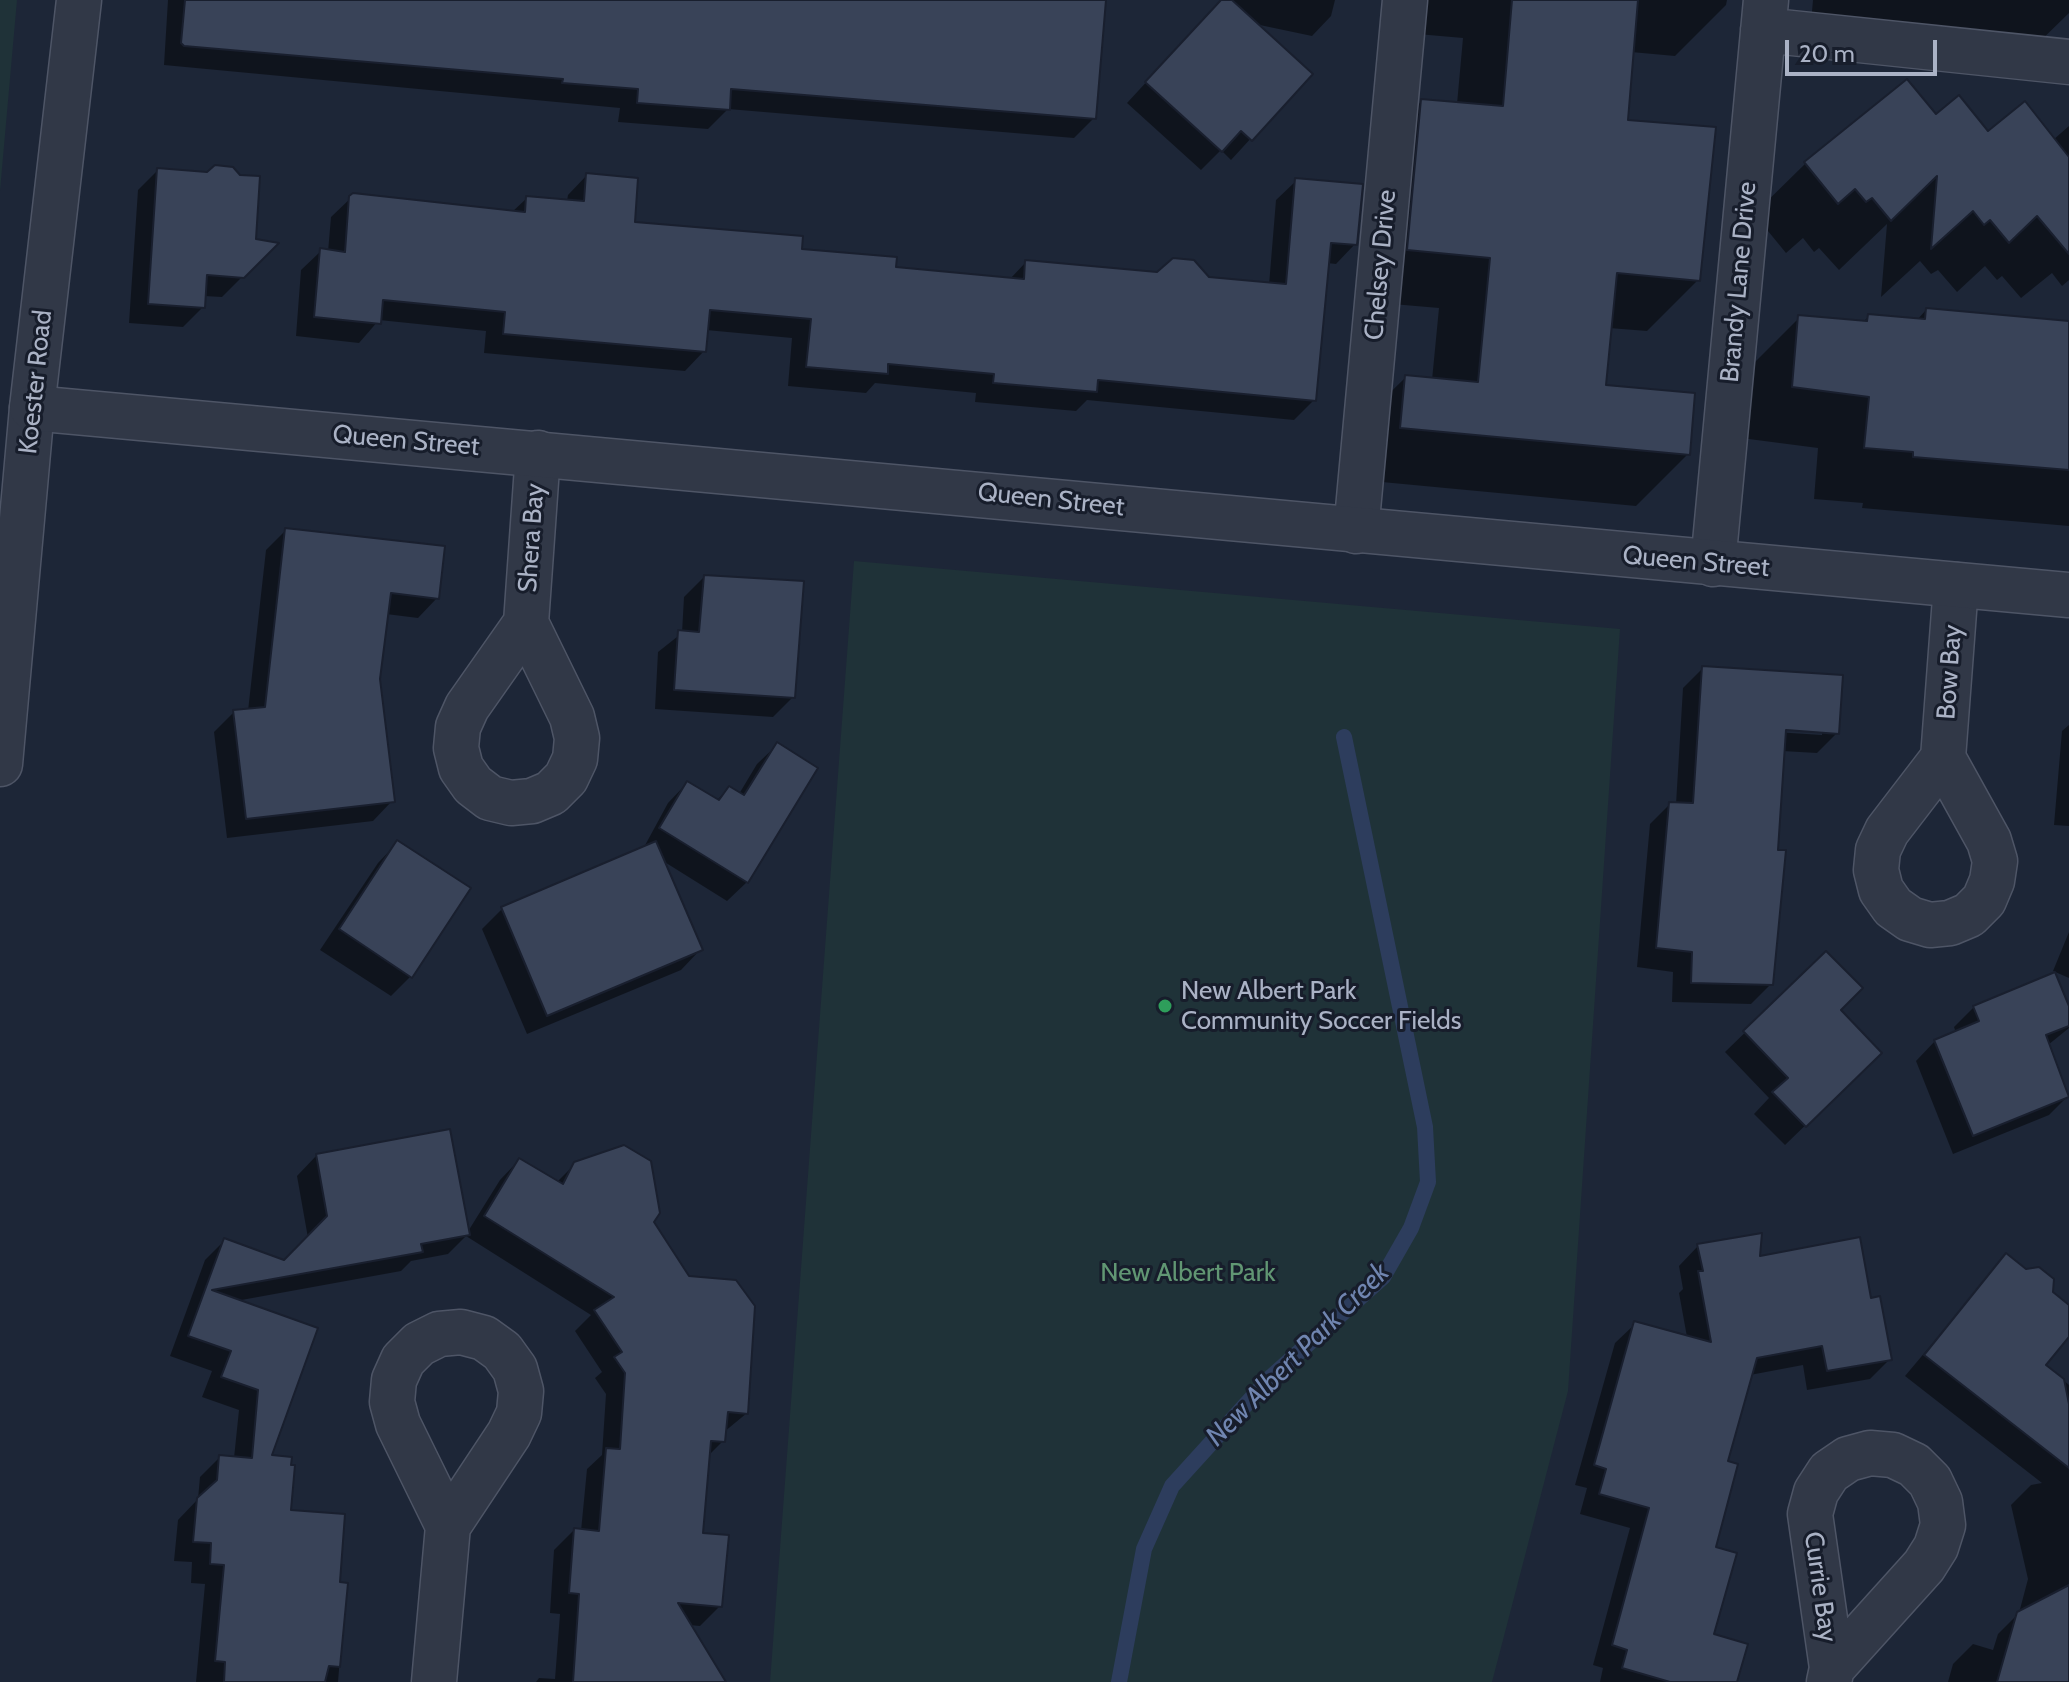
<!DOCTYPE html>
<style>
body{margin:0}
#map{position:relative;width:2069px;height:1682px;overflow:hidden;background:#1d2637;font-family:Cabin,sans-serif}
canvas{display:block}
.scale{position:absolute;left:1785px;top:40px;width:152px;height:36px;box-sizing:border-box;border:4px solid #aab2c5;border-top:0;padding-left:10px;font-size:24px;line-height:28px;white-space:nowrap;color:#aab2c5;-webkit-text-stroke:6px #171d2b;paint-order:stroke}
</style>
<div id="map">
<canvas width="2069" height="1682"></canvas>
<div class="scale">20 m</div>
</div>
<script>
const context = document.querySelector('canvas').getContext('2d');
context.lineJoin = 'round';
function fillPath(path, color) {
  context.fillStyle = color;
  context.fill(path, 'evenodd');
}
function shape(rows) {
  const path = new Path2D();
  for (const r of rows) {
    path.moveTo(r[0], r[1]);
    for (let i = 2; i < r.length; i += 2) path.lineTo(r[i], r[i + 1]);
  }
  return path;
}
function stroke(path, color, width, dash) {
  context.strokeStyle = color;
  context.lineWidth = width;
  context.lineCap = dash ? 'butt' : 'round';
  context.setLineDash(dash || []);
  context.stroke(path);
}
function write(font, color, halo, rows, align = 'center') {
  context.font = font + ' Cabin,sans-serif';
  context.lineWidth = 6;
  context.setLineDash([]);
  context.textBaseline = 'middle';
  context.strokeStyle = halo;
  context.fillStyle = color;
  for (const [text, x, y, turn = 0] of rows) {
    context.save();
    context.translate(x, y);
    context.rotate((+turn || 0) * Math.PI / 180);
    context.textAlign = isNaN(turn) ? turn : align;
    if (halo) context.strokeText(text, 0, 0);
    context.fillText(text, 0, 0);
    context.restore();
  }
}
fillPath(shape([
 [0,0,17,0,0,191],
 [854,561,1620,629,1568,1391,1492,1682,770,1682]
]), '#1f3238');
fillPath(shape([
 [168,0,1085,0,1094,118,1074,138,728,109,708,129,618,122,620,108,164,65],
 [1222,0,1335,0,1331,16,1312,36,1255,24,1310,74,1231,160,1221,150,1201,170,1127,103],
 [1386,0,1727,0,1726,5,1675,56,1631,52,1625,121,1698,280,1647,331,1609,328,1604,386,1688,454,1636,506,1350,479,1354,428,1406,377,1432,380,1439,308,1357,301,1370,152,1422,101,1457,104,1463,38,1383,31],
 [1813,0,2069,0,2069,13,2028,53,1810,34],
 [1936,117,1988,134,2053,140,2069,126,2069,280,2062,286,2052,273,2021,298,2002,276,1997,280,1985,266,1957,292,1938,270,1931,274,1920,261,1881,297,1887,224,1839,270,1819,248,1814,252,1803,238,1786,253,1754,214,1806,163],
 [158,170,253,241,275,244,222,297,204,296,203,307,183,327,129,323,138,190],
 [587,175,632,224,894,269,1009,280,1026,262,1269,285,1276,200,1296,181,1355,244,1336,264,1327,263,1314,400,1294,420,1087,400,1076,411,975,402,976,393,875,383,866,393,788,386,792,338,706,330,704,351,685,371,484,353,486,331,379,320,359,343,296,336,301,270,321,251,328,252,331,217,354,195,512,212,527,198,567,201,568,195],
 [1926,310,2069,323,2069,526,1862,508,1863,503,1814,499,1818,448,1741,438,1748,369,1799,318,1862,323,1868,317,1916,321],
 [286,530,437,598,418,618,386,614,378,679,392,801,373,821,227,838,214,732,234,712,248,711,266,550],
 [704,577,793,697,773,717,655,709,658,652,682,633,684,597],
 [1703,668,1837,733,1817,753,1782,751,1771,984,1751,1004,1672,1002,1673,972,1637,967,1650,824,1670,804,1676,804,1683,688],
 [1776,728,1822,731,1822,735,1775,732],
 [2069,725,2069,826,2054,825,2062,731],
 [777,745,747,882,727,901,663,861,700,950,681,970,527,1034,482,929,502,909,643,849,668,803,687,783,716,801,729,788,739,794,757,764],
 [397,843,411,976,391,996,320,950,378,863],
 [2069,932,2069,978,2053,971],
 [1826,954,1838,1010,1880,1053,1785,1145,1754,1114,1769,1098,1725,1052],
 [1974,1007,2069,1011,2069,1028,2048,1045,2069,1095,2049,1115,1953,1154,1916,1061,1935,1041,1956,1033,1954,1027],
 [316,1156,467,1233,500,1180,519,1160,557,1182,575,1164,652,1222,747,1413,724,1432,723,1441,707,1457,700,1534,720,1606,700,1626,689,1625,706,1682,536,1682,539,1678,555,1679,560,1614,550,1613,554,1550,574,1530,581,1531,587,1469,602,1455,606,1394,595,1378,602,1372,575,1331,591,1315,466,1236,448,1254,411,1261,401,1271,236,1301,316,1329,270,1457,289,1512,338,1584,346,1585,338,1682,196,1682,205,1584,191,1583,192,1562,174,1561,178,1520,198,1499,200,1477,220,1457,234,1458,239,1410,202,1397,212,1371,170,1356,205,1260,225,1240,285,1262,308,1238,297,1176],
 [1698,1246,1758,1259,1870,1301,1890,1359,1870,1379,1807,1390,1803,1365,1750,1375,1725,1462,1713,1548,1712,1636,1735,1682,1600,1682,1603,1668,1593,1665,1630,1528,1580,1514,1587,1488,1575,1485,1615,1343,1635,1324,1687,1337,1679,1293,1683,1289,1679,1266],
 [2006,1256,2069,1307,2069,1334,2045,1364,2069,1385,2069,1682,1948,1682,1953,1664,1973,1644,1993,1650,1998,1634,2019,1613,2028,1579,2011,1505,2031,1485,2042,1483,1905,1376]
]), '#0007');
stroke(shape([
 [1119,1682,1144,1549,1172,1486,1270,1378,1383,1277,1411,1228,1428,1182,1425,1127,1344,737]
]), '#2d3d5d', 16);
const building = shape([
 [185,0,1106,0,1096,119,731,89,730,110,637,103,638,89,562,83,563,79,184,46,181,43,185,0],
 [1221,0,1232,0,1313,74,1252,141,1241,131,1222,152,1145,82,1221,0],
 [1512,0,1638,0,1628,120,1716,127,1700,281,1617,273,1606,385,1695,393,1690,455,1400,428,1405,375,1478,382,1490,258,1407,250,1421,99,1503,106,1512,0],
 [1907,79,1936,114,1959,95,1988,131,2025,101,2069,157,2069,254,2037,216,2009,243,1990,220,1984,225,1973,211,1931,249,1937,176,1891,221,1872,198,1866,202,1855,189,1838,204,1804,162,1907,79],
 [215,165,233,167,240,175,260,176,256,239,279,243,244,278,207,275,205,308,148,304,157,168,207,172,215,165],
 [586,173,638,178,635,222,803,236,802,249,897,257,896,267,1024,279,1025,260,1157,272,1173,258,1194,260,1209,277,1286,284,1295,178,1363,184,1357,245,1331,243,1316,401,1098,380,1097,392,993,383,994,374,888,364,888,374,806,367,811,319,710,310,706,352,503,334,505,312,383,300,381,324,314,317,320,248,345,252,349,196,353,193,525,212,526,196,584,201,586,173],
 [1926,308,2069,321,2069,470,1913,457,1913,452,1864,448,1869,397,1792,387,1798,315,1867,321,1868,314,1925,319,1926,308],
 [285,528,445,546,439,599,391,593,380,679,395,802,246,819,233,710,265,707,285,528],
 [704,575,804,581,795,698,674,690,678,630,699,632,704,575],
 [1702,666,1843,675,1839,734,1786,730,1778,850,1786,850,1773,985,1691,983,1692,952,1656,948,1669,802,1693,803,1702,666],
 [777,742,818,768,748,883,659,828,687,781,719,800,729,786,744,795,777,742],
 [397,840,471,888,412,978,339,929,397,840],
 [656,841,703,950,547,1016,501,907,656,841],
 [1826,951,1863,988,1841,1010,1882,1053,1806,1127,1772,1092,1788,1078,1743,1031,1826,951],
 [2055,972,2069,1006,2069,1026,2046,1035,2069,1097,1973,1136,1934,1040,1979,1021,1973,1006,2055,972],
 [450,1129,470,1235,421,1244,423,1252,212,1290,318,1328,272,1455,292,1457,291,1465,295,1465,291,1510,345,1514,340,1582,348,1583,340,1667,329,1666,325,1682,224,1682,225,1662,215,1661,224,1565,210,1564,211,1543,193,1542,197,1498,217,1480,219,1455,252,1458,258,1390,221,1377,231,1351,188,1336,224,1238,284,1260,327,1216,316,1154,450,1129],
 [624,1145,651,1161,660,1213,654,1222,689,1276,736,1280,755,1306,748,1414,728,1412,725,1442,711,1441,703,1533,729,1535,722,1607,678,1603,726,1682,573,1682,579,1594,569,1593,574,1528,599,1531,606,1448,620,1449,625,1373,614,1357,622,1352,594,1310,614,1297,484,1216,519,1158,563,1184,574,1162,624,1145],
 [1762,1233,1760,1256,1860,1237,1871,1298,1880,1296,1892,1360,1827,1371,1822,1346,1757,1358,1728,1461,1738,1464,1716,1547,1737,1553,1714,1634,1748,1644,1737,1682,1670,1682,1622,1668,1627,1650,1612,1645,1649,1508,1599,1494,1606,1469,1594,1465,1634,1321,1711,1342,1698,1271,1703,1271,1697,1244,1762,1233],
 [2006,1253,2026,1269,2039,1267,2054,1279,2053,1292,2069,1305,2069,1337,2046,1365,2064,1379,2069,1404,2069,1468,1924,1355,2006,1253],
 [2069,1585,2069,1682,1997,1682,2017,1612,2069,1585]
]);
fillPath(building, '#394358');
stroke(building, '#191f2e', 2);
const minor = shape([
 [1763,30,2069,62],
 [1356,531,1405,0],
 [1713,564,1766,0],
 [526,623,467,707,458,727,456,748,461,768,473,785,490,798,511,803,532,801,551,793,566,778,575,759,577,738,572,717,526,623,538,453],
 [1943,758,1887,831,1878,850,1876,870,1881,890,1893,907,1910,919,1930,925,1950,923,1969,915,1984,900,1992,881,1995,861,1989,841,1943,758,1956,585],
 [0,764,32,408,79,0],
 [434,1682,448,1526,509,1434,519,1413,521,1391,515,1369,502,1351,484,1338,461,1332,439,1334,419,1344,403,1360,394,1380,392,1402,398,1424,448,1526],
 [1829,1682,1832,1668,1810,1514,1816,1492,1829,1472,1848,1459,1870,1453,1893,1455,1914,1465,1930,1481,1940,1502,1943,1525,1936,1547,1924,1566,1832,1668]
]);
const tertiary = shape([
 [32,408,2069,595]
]);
stroke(minor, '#4e5566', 47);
stroke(tertiary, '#4e5566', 47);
stroke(minor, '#313847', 44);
stroke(tertiary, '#313847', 44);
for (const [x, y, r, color] of [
 [1165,1006,8,"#2e9e5b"]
]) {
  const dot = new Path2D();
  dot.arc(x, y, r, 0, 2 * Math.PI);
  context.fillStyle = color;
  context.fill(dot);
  stroke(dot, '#171d2b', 3);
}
write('26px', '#aab2c5', '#171d2b', [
 ["Chelsey Drive",1381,265,-85],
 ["Brandy Lane Drive",1739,282,-85],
 ["Koester Road",36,382,-84],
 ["Queen Street",406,441,5],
 ["Queen Street",1051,500,6],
 ["Shera Bay",532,538,-86],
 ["Queen Street",1696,562,5],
 ["Bow Bay",1950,672,-86],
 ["Currie Bay",1820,1587,82]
]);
write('26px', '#aab2c5', '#171d2b', [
 ["New Albert Park",1181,991],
 ["Community Soccer Fields",1181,1021]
], 'left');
write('26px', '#619673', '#171d2b', [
 ["New Albert Park",1188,1273]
]);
write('italic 28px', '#7085b0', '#171d2b', [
 ["New Albert Park Creek",1298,1355,-45]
]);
</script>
